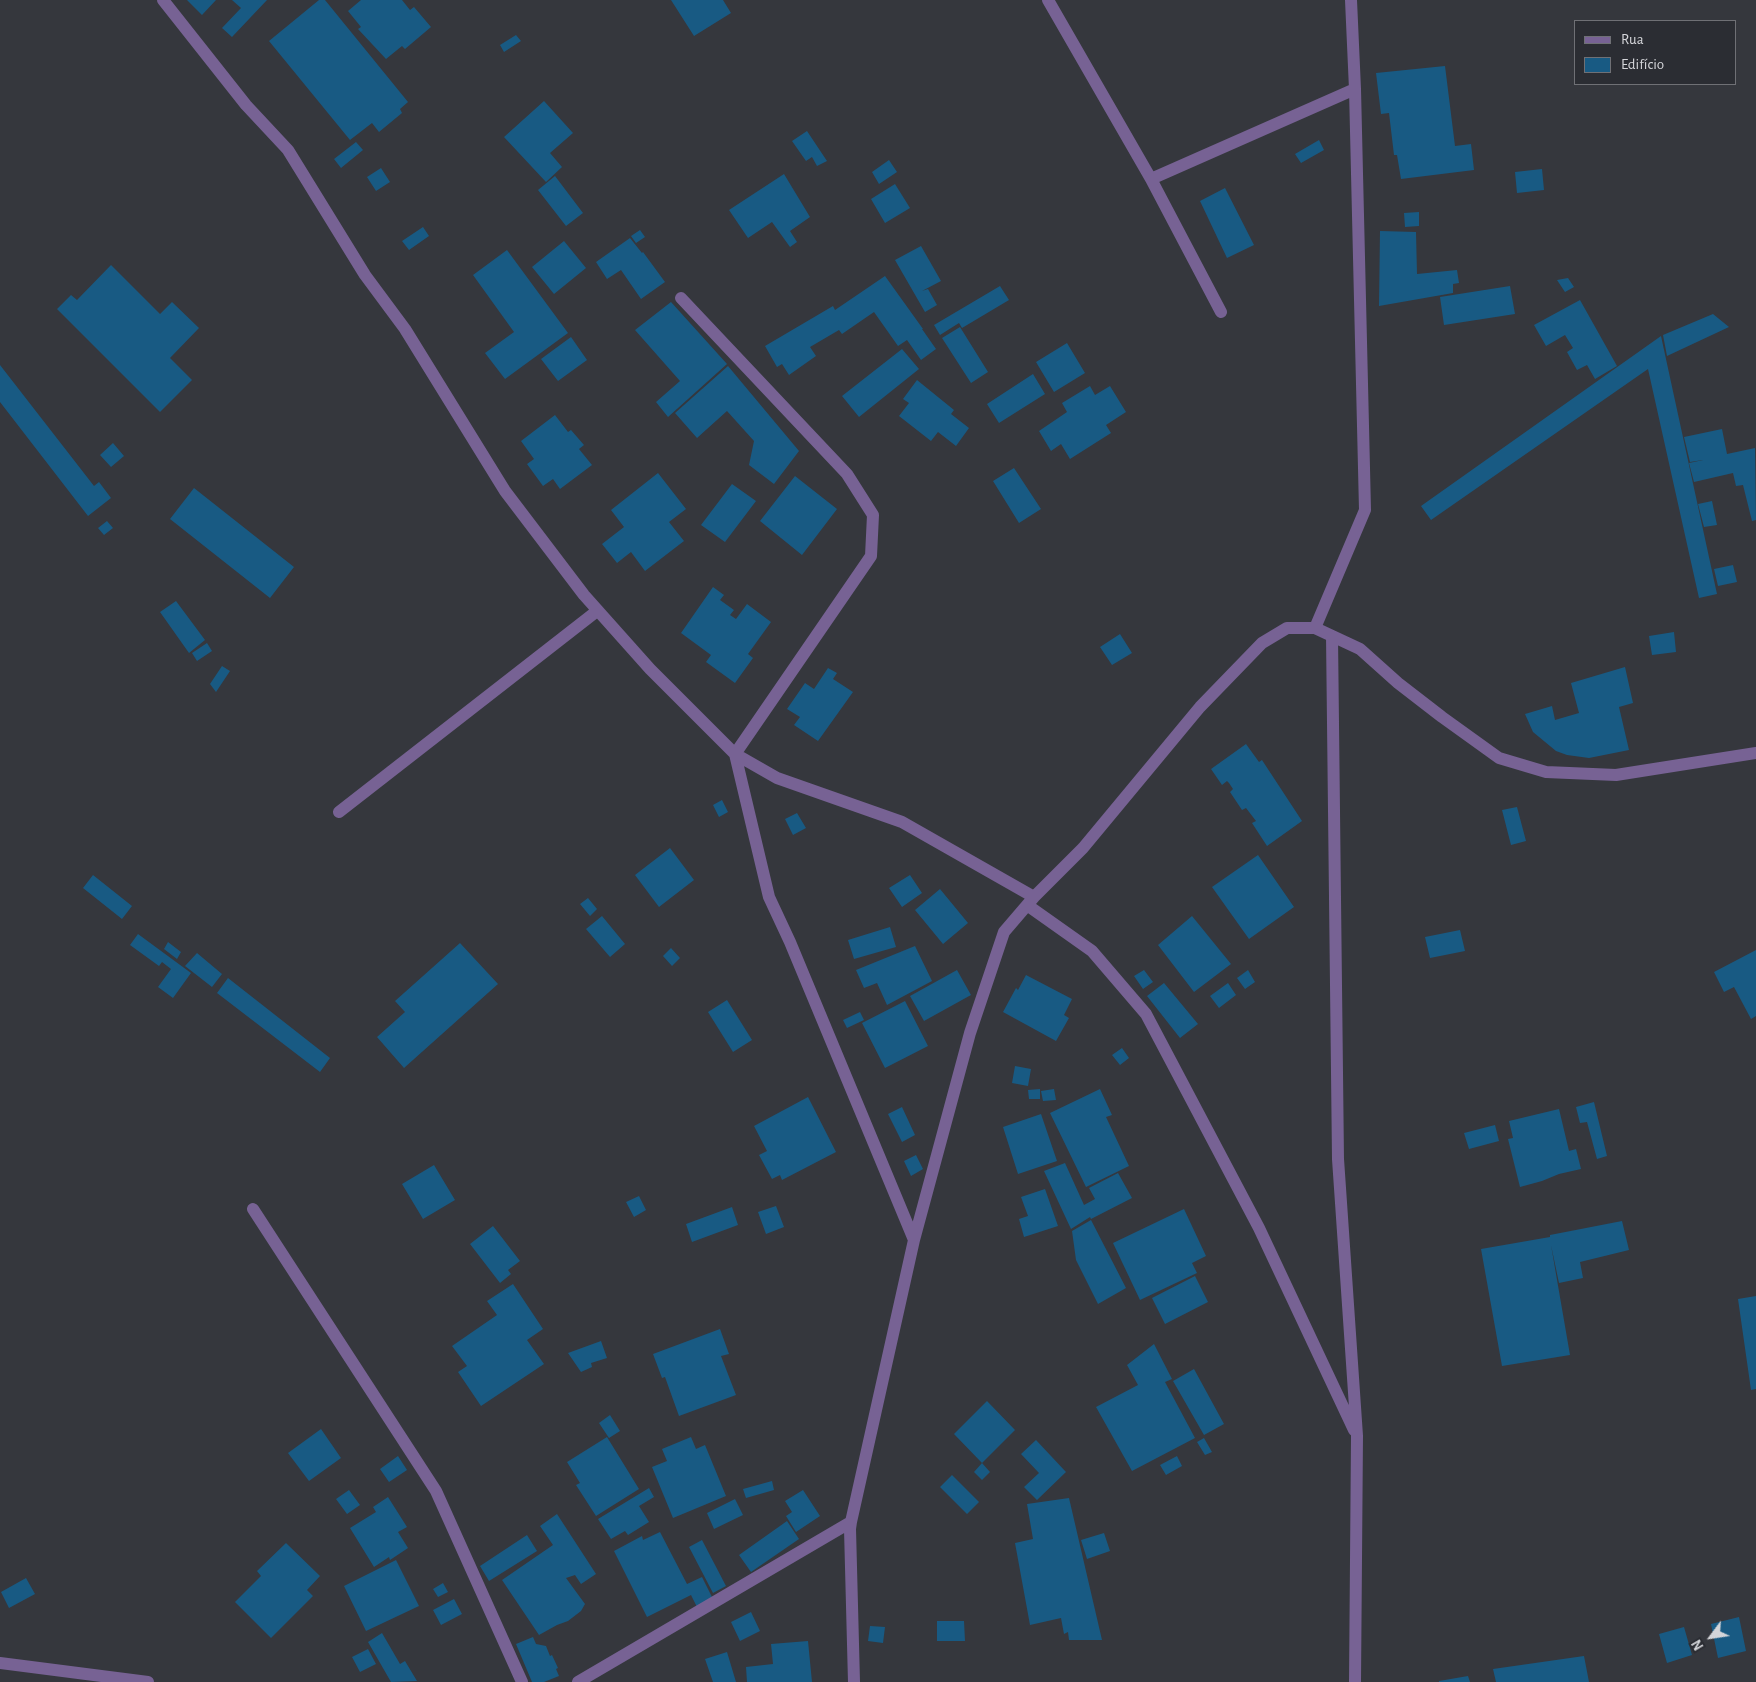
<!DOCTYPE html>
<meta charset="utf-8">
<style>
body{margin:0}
#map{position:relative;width:1756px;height:1682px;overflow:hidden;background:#35373d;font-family:"Alegreya Sans",sans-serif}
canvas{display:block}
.legend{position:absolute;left:1574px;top:20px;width:162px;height:65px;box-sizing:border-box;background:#2b2d33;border:1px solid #6f7075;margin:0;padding:6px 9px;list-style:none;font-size:15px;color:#d4d5d9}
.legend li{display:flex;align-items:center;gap:10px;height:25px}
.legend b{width:25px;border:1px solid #6f7075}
.north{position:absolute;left:1686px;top:1612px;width:50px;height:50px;-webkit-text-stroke:4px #2b2d33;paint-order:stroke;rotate:239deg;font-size:14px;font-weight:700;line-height:20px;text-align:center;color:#d4d5d9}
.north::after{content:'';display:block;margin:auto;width:18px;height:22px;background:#d4d5d9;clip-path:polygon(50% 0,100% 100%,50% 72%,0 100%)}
</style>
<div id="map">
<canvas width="1756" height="1682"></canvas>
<ul class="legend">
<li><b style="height:6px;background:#776294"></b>Rua</li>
<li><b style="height:14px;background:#185a83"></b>Edifício</li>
</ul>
<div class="north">N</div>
</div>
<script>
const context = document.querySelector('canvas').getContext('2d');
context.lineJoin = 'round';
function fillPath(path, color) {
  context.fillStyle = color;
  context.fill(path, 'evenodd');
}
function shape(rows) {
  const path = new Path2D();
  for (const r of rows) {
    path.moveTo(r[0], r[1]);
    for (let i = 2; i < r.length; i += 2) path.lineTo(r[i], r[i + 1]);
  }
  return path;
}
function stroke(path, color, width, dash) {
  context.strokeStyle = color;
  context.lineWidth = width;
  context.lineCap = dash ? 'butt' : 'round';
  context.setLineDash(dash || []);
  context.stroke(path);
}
fillPath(shape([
 [187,0,216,0,202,15],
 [232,0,267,0,232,37,222,28,241,8],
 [319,0,325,0,408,102,400,109,402,113,379,132,372,123,350,140,269,41],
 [361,0,402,0,410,10,414,7,431,27,405,49,402,46,386,59,358,29,361,27,348,11],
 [671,0,723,0,731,13,694,36],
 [516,35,521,41,504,52,500,45],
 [1445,66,1455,146,1471,144,1474,170,1401,179,1397,155,1394,155,1389,113,1381,114,1376,73],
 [544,101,573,133,550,153,562,167,546,182,504,137],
 [807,131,827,161,817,166,812,157,806,161,792,141],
 [1319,140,1324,150,1301,163,1295,154],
 [356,142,363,150,341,168,334,159],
 [889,160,897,172,879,184,872,172],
 [381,168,390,182,376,191,367,177],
 [1542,169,1544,190,1517,193,1515,172],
 [784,174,810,217,790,231,797,242,790,247,772,222,748,238,729,210],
 [555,176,583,213,566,226,538,190],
 [895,184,910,208,885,223,871,199],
 [1225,188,1254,245,1227,258,1200,201],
 [1419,212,1419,226,1405,227,1404,213],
 [423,227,429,236,409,250,402,241],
 [640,230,645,237,636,243,631,236],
 [1380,231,1416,232,1417,274,1457,270,1459,283,1453,284,1453,293,1379,306],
 [630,238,642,253,643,252,665,282,641,299,621,270,607,279,596,262],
 [564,241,586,268,554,294,532,267],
 [921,246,941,281,922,291,928,289,937,305,925,312,895,260],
 [507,250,568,333,505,379,485,353,514,332,473,275],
 [111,265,160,314,172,302,199,328,170,358,192,380,160,412,57,309,71,295,77,300],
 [885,276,923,329,922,329,936,349,921,360,907,340,898,346,874,312,842,334,839,330,810,347,816,356,789,375,782,364,777,367,765,346,833,306,835,310],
 [1568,278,1574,287,1565,292,1557,280],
 [1000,286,1009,300,962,328,959,323,940,335,934,325],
 [1510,286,1515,314,1444,325,1440,297],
 [1580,300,1617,366,1595,379,1587,365,1577,370,1567,352,1573,348,1565,335,1546,346,1534,325],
 [671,302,727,364,668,417,656,402,680,381,635,330],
 [1713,314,1729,327,1667,356,1663,335],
 [960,327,988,372,971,383,942,338],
 [1661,336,1717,594,1699,598,1648,369,1431,520,1421,506],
 [571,337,587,360,558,381,541,359],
 [1067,343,1085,373,1054,392,1036,362],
 [902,349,919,369,859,417,842,396],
 [0,365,94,486,99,482,111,498,88,516,0,402],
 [728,366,799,451,774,484,749,465,754,441,727,411,697,438,675,413],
 [1033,374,1045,394,999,423,987,404],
 [917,380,954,410,951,414,969,428,956,446,938,432,931,441,899,416,909,403,903,399],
 [1090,386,1095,395,1110,386,1126,412,1106,425,1111,433,1070,459,1061,444,1051,451,1039,431,1067,412,1062,403],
 [555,415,568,432,571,430,584,445,579,449,592,465,560,489,553,479,543,486,527,464,534,459,521,441],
 [1722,429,1727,454,1755,448,1756,520,1752,521,1743,485,1736,486,1733,473,1694,482,1689,463,1703,460,1690,462,1684,437],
 [113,443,124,456,111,467,100,455],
 [1014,468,1041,509,1019,523,993,481],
 [658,473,686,509,669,522,684,541,645,571,631,552,617,563,602,544,624,527,611,510],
 [795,476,837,509,802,555,760,521],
 [732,484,756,501,725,542,701,525],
 [194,488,294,567,270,598,170,519],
 [1712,501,1717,525,1704,527,1698,504],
 [107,521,113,528,104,535,98,528],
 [1733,565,1737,582,1718,586,1714,569],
 [713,587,724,595,720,600,734,610,730,615,736,619,747,604,771,622,748,654,753,658,735,683,706,662,711,655,681,633],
 [176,601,205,640,189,653,160,612],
 [1674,632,1676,652,1652,655,1649,636],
 [1120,634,1132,653,1112,665,1100,647],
 [207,643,212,651,197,661,192,653],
 [222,666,230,671,216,692,210,684],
 [1625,667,1633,703,1619,707,1629,750,1589,758,1567,755,1556,751,1533,732,1525,714,1552,706,1555,720,1579,713,1571,683],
 [828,668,837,673,833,679,853,692,818,741,794,725,800,717,787,709,805,683,814,689],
 [1246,744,1259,762,1262,760,1302,821,1267,846,1252,823,1256,821,1246,808,1242,810,1230,792,1233,789,1229,783,1227,781,1222,785,1211,769],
 [722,800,728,812,719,817,713,805],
 [1517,807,1526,841,1511,845,1502,810],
 [797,813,806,828,793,835,785,819],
 [670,848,694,880,659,907,635,875],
 [1258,855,1294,907,1249,939,1212,887],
 [93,875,132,906,122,919,83,888],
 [910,875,922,893,902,907,889,888],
 [940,889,968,923,943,944,915,910],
 [588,898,597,909,590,916,580,904],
 [602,916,625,944,610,957,586,929],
 [1192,916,1231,964,1194,992,1158,945],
 [890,927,896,947,854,959,848,940],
 [1460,930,1465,951,1430,958,1425,937],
 [138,934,191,973,173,998,158,987,171,969,162,962,159,966,130,945],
 [168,942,181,952,177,959,164,949],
 [460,943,498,984,404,1068,377,1037,405,1012,395,1001],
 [915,946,932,981,887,1005,877,983,864,988,856,970],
 [671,948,680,958,672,966,663,956],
 [1756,950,1756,1016,1751,1019,1734,987,1724,992,1714,972],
 [197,953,222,974,212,987,185,966],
 [957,970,971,995,924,1021,910,996],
 [1144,970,1153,982,1143,989,1134,976],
 [1248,970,1255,982,1245,989,1237,978],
 [1026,975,1072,999,1064,1015,1069,1018,1056,1041,1003,1012,1016,988,1018,990],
 [228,978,330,1058,320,1072,217,993],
 [1164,983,1198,1024,1180,1038,1147,996],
 [1228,983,1236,995,1219,1008,1210,996],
 [727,1000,752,1040,733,1052,708,1012],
 [905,1001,928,1046,885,1068,862,1023],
 [860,1012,864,1020,847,1028,843,1020],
 [1122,1048,1129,1058,1120,1065,1112,1055],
 [1015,1066,1031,1069,1028,1086,1012,1083],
 [1040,1089,1040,1099,1029,1099,1028,1090],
 [1054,1089,1056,1100,1043,1101,1041,1091],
 [1100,1089,1112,1115,1106,1117,1129,1166,1086,1187,1050,1113],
 [808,1097,836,1152,782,1180,780,1175,772,1179,759,1155,767,1151,754,1126],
 [1594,1102,1607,1156,1597,1159,1587,1122,1580,1123,1576,1107],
 [902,1107,915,1135,902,1142,888,1114],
 [1559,1109,1569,1151,1576,1149,1581,1169,1559,1174,1542,1181,1520,1187,1508,1139,1513,1138,1509,1121],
 [1041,1114,1057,1161,1018,1174,1003,1127],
 [1495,1125,1499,1141,1469,1149,1464,1133],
 [916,1155,923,1169,911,1176,904,1161],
 [1065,1163,1084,1205,1095,1199,1089,1188,1118,1173,1132,1198,1091,1219,1090,1217,1071,1229,1044,1171],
 [434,1165,455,1200,423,1219,402,1184],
 [1045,1189,1058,1226,1024,1237,1019,1219,1028,1216,1021,1197],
 [639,1196,646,1210,634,1217,626,1202],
 [776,1206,784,1227,766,1234,758,1212],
 [732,1207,738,1225,692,1242,686,1224],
 [1184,1209,1206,1256,1192,1263,1197,1273,1140,1300,1113,1243],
 [1091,1220,1126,1288,1098,1304,1076,1260,1072,1231],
 [1622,1221,1629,1250,1580,1262,1583,1278,1559,1283,1551,1245,1570,1355,1502,1366,1481,1249,1550,1237,1550,1235],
 [493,1226,520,1261,508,1270,511,1274,500,1283,470,1244],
 [1195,1276,1208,1302,1165,1324,1152,1298],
 [513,1284,543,1329,527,1340,544,1364,481,1406,458,1372,467,1366,452,1346,497,1315,487,1301],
 [1756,1296,1756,1389,1751,1390,1738,1299],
 [720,1329,729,1354,721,1356,736,1395,679,1416,665,1377,662,1378,653,1354],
 [601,1341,607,1358,591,1363,592,1367,581,1372,568,1353],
 [1154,1344,1172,1379,1165,1382,1195,1438,1132,1471,1096,1407,1138,1385,1127,1365],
 [1194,1369,1224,1424,1204,1435,1173,1381],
 [987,1401,1015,1430,982,1463,954,1434],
 [610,1415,620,1431,609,1438,599,1423],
 [321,1429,341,1458,309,1481,288,1453],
 [607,1437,639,1489,596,1516,576,1485,580,1483,567,1462],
 [691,1437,696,1449,705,1445,726,1496,673,1518,652,1467,667,1461,662,1449],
 [1204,1438,1212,1452,1205,1455,1197,1442],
 [1036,1440,1066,1472,1037,1500,1024,1487,1039,1473,1021,1454],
 [398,1456,407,1470,389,1482,380,1469],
 [1177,1456,1182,1466,1166,1475,1160,1465],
 [982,1463,990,1472,982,1480,974,1472],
 [952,1475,979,1502,967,1514,940,1487],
 [772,1481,774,1490,746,1498,743,1489],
 [649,1488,654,1497,639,1506,649,1522,628,1535,625,1531,611,1539,598,1519],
 [349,1490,360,1505,347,1514,336,1499],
 [803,1490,820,1516,796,1532,786,1516,792,1512,785,1501],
 [388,1497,407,1527,398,1532,408,1548,390,1560,389,1557,374,1567,350,1528,376,1512,373,1507],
 [1069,1498,1102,1640,1069,1640,1068,1632,1064,1634,1061,1618,1030,1625,1015,1543,1033,1539,1027,1504],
 [735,1499,743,1515,714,1529,707,1513],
 [557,1514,596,1574,581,1584,575,1575,566,1578,585,1604,581,1611,568,1621,557,1625,539,1635,502,1580,553,1545,540,1526],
 [787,1521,799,1539,751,1572,739,1555],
 [660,1532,687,1584,702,1577,713,1599,697,1607,691,1595,647,1617,614,1551,642,1536,643,1540],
 [1104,1533,1110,1551,1087,1559,1081,1540],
 [527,1535,537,1551,489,1581,480,1566],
 [702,1540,726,1586,713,1593,689,1547],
 [286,1543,320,1576,307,1590,313,1596,271,1638,235,1602,261,1576,257,1571],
 [396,1560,419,1606,366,1631,344,1586],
 [26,1578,35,1594,9,1608,1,1592],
 [443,1583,448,1592,438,1597,433,1589],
 [454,1599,462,1614,441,1625,433,1610],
 [751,1612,760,1631,740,1641,731,1622],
 [1739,1617,1746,1651,1718,1658,1711,1624],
 [937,1621,964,1621,965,1641,937,1641],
 [870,1626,885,1627,883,1643,868,1641],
 [1684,1627,1692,1655,1667,1663,1659,1634],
 [382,1633,400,1664,405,1661,417,1681,391,1682,368,1642],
 [533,1637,536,1644,546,1646,550,1656,552,1655,558,1668,556,1669,559,1676,544,1682,532,1682,516,1644],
 [808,1641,812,1682,747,1682,746,1667,773,1664,771,1644],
 [368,1649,376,1664,360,1672,352,1657],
 [727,1652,736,1682,713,1682,705,1659],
 [1584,1656,1589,1682,1496,1682,1493,1669],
 [1468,1676,1470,1682,1439,1682,1439,1681]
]), '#185a83');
stroke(shape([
 [163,0,246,105,288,150,365,275,405,329,505,491,584,595,650,669,735,754,769,897,790,942,914,1240],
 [1048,0,1151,179,1355,89],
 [1151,179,1221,312],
 [681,298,847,474,873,515,871,556,735,754,777,778,902,822,1034,897],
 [1315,628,1365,510,1355,89,1351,0],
 [1332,636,1338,1159,1357,1436,1355,1682],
 [339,812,597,611],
 [1027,905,1092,951,1146,1014,1259,1228,1354,1430],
 [253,1209,436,1491,522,1682],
 [0,1663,148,1682],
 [578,1682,851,1522],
 [854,1682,850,1529,851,1522,914,1240,970,1033,1004,932,1034,897,1083,848,1200,707,1262,643,1287,628,1315,628,1360,649,1398,683,1442,717,1499,758,1546,772,1616,775,1756,753]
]), '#776294', 12);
</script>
